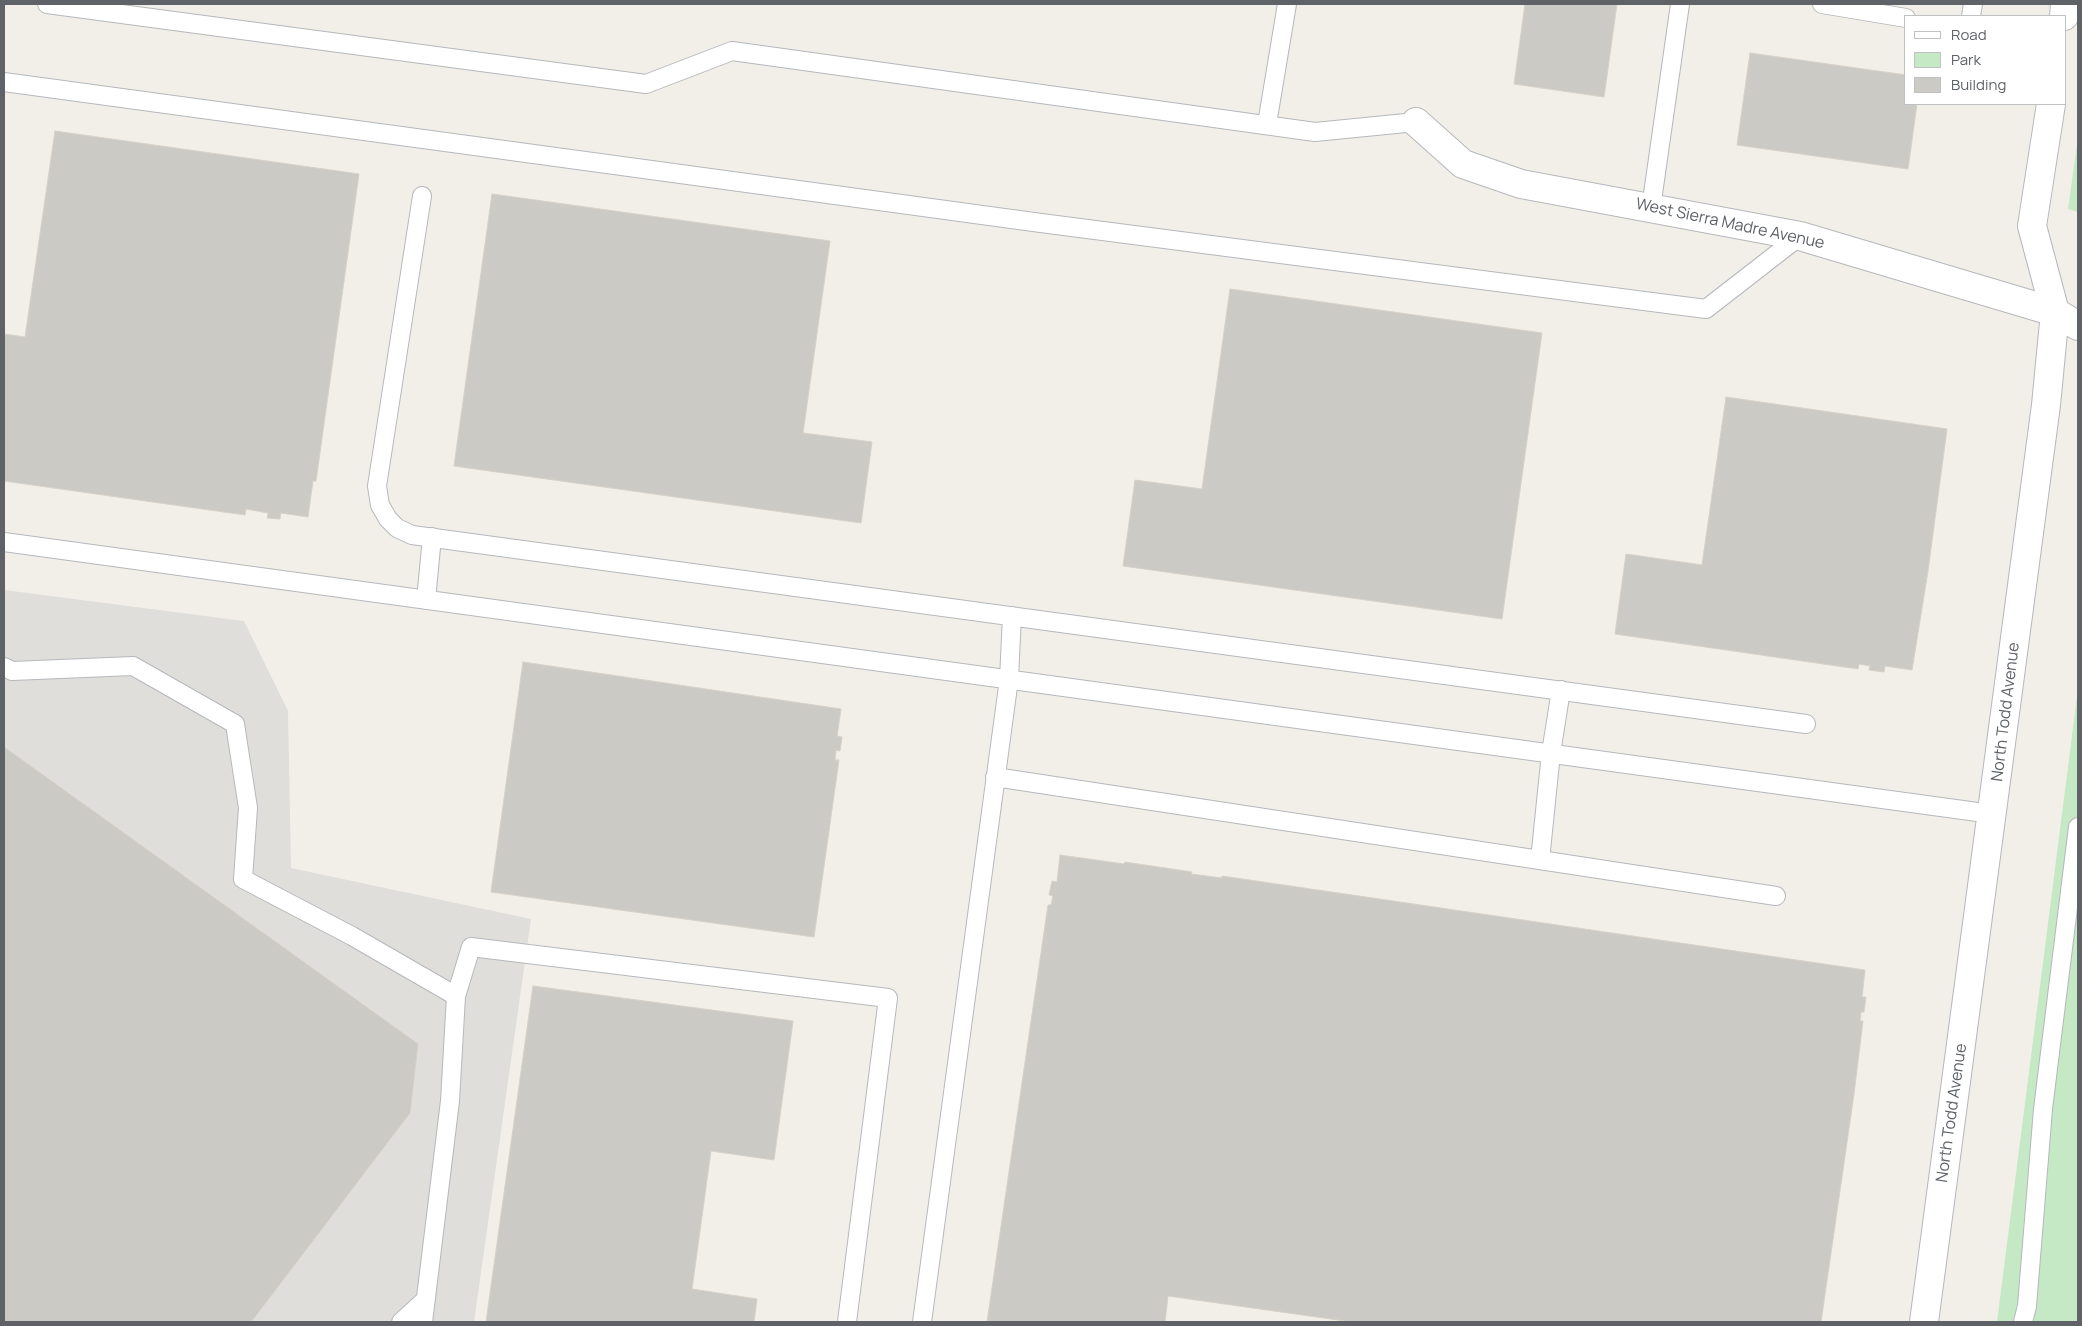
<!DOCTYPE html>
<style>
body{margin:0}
#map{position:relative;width:2082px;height:1326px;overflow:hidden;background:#f1efe8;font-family:Manrope,sans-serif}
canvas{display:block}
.frame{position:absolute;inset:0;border:5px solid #5f6368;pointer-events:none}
.legend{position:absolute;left:1904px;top:15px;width:162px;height:90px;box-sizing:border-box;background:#fff;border:1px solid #bfc1c3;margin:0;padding:6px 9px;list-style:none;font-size:15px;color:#5f6368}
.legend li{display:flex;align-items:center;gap:10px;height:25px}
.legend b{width:25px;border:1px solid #bfc1c3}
</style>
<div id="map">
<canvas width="2082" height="1326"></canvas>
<div class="frame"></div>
<ul class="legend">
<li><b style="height:6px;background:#fff"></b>Road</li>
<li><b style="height:14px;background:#c5e8c5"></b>Park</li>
<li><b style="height:14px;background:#cccac5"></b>Building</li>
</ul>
</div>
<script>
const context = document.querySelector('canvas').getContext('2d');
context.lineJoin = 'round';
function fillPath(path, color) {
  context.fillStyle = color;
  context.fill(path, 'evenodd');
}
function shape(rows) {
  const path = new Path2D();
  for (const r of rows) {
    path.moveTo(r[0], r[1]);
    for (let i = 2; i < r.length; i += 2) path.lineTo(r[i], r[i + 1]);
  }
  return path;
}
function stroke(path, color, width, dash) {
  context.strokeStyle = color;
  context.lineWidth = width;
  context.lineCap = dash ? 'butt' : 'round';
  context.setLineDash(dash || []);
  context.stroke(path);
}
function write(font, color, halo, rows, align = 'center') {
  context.font = font + ' Manrope,sans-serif';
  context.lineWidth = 4;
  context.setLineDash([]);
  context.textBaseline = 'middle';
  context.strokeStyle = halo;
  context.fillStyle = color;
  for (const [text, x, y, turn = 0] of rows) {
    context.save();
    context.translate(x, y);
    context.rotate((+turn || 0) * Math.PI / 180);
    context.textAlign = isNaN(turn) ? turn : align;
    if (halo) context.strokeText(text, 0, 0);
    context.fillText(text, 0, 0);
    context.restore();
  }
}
fillPath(shape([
 [4,590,244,621,288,711,291,868,531,919,474,1322,4,1322]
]), '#e0deda');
fillPath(shape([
 [2078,138,2078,212,2068,209],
 [2078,689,2078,1322,1997,1322]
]), '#c5e8c5');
const building = shape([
 [1525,4,1617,4,1604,97,1514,84,1525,4],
 [1750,53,1906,75,1906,104,1917,104,1908,169,1737,145,1750,53],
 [55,131,359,174,316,481,313,481,308,517,281,513,280,519,267,518,268,513,246,509,245,515,4,481,4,334,25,337,55,131],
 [492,194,830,241,803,433,872,442,861,523,454,466,492,194],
 [1230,289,1542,333,1502,619,1123,566,1135,480,1202,489,1230,289],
 [1726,397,1947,429,1928,571,1912,670,1885,666,1884,672,1869,670,1870,666,1859,664,1858,669,1615,634,1626,554,1702,565,1726,397],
 [523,662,841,709,837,736,842,737,840,751,836,750,835,760,839,760,814,937,491,892,523,662],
 [4,747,418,1044,410,1113,251,1322,4,1322,4,747],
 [1060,855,1124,864,1125,862,1192,872,1191,874,1222,878,1222,876,1865,970,1862,997,1866,997,1864,1012,1861,1012,1860,1021,1863,1021,1854,1094,1821,1322,1352,1322,1168,1296,1165,1322,987,1322,1048,905,1051,905,1053,896,1049,895,1052,881,1057,882,1060,855],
 [533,986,793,1021,774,1160,711,1151,692,1289,757,1299,754,1322,486,1322,533,986]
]);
fillPath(building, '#cccac5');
stroke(building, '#d6d1c6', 1);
const service = shape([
 [47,4,646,84,732,51,1315,132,1416,122],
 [1822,4,1906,18],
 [1971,16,1973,4],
 [4,82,1041,223,1706,309,1800,236],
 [1267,124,1287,4],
 [422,196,377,486,380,505,388,519,397,528,412,535,1806,724],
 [1651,208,1680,4],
 [4,542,1992,814],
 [426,600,432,537],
 [4,667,12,671,133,666,235,724,248,808,243,879,352,936,456,996,450,1101,423,1322],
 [995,777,1776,896],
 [1540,860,1551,753,1561,690],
 [456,996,471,947,888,998,847,1322],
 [401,1322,426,1299],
 [922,1322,1009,679,1012,616],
 [2023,1322,2027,1306,2043,1109,2078,827]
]);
const minor = shape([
 [2064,16,2065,4],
 [2051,104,2032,226,2055,312],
 [1416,122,1463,164,1521,184,1800,236,2055,312]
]);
const tertiary = shape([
 [2055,312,2078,326],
 [1924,1322,2046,405,2055,312]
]);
stroke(service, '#b5b8bc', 20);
stroke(minor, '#b5b8bc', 30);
stroke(tertiary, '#b5b8bc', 30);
stroke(service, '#fff', 18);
stroke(minor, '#fff', 28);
stroke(tertiary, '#fff', 28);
write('16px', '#5f6368', '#fff', [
 ["West Sierra Madre Avenue",1730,224,12],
 ["North Todd Avenue",2006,712,-83],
 ["North Todd Avenue",1952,1113,-82]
]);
</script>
